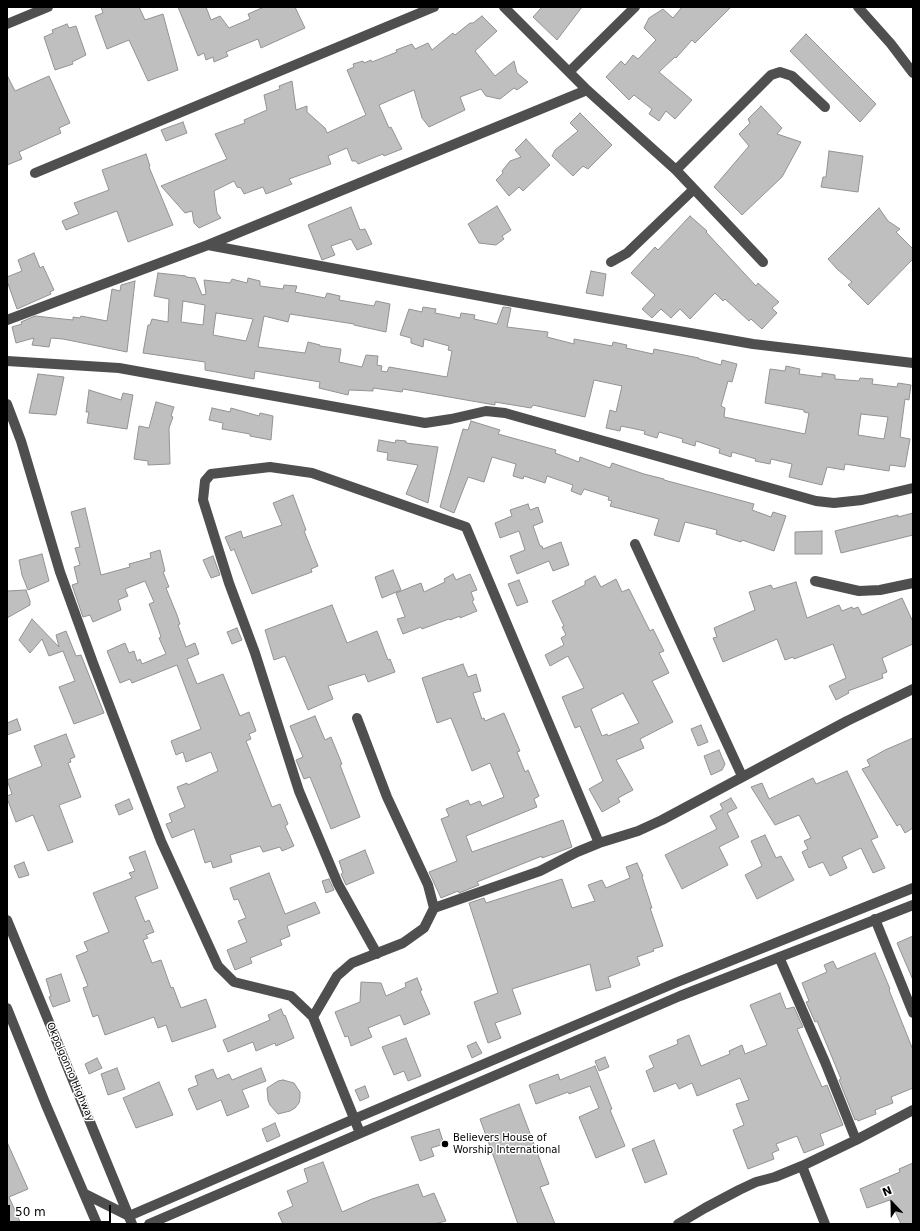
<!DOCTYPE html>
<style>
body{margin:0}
#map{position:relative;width:920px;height:1231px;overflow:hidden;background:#fff;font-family:"DejaVu Sans",sans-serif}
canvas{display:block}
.frame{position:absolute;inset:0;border:8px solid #000;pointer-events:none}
.north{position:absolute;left:872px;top:1183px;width:40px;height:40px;-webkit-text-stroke:3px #fff;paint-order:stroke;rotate:338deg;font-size:11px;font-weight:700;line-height:16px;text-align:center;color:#000}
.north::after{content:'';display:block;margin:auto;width:14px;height:18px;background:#000;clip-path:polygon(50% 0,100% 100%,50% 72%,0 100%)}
.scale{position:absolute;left:8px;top:1205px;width:103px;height:18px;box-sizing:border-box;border:2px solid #000;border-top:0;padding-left:5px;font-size:12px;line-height:14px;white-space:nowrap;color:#000;-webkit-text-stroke:3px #fff;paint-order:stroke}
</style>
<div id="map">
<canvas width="920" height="1231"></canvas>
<div class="frame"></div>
<div class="north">N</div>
<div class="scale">50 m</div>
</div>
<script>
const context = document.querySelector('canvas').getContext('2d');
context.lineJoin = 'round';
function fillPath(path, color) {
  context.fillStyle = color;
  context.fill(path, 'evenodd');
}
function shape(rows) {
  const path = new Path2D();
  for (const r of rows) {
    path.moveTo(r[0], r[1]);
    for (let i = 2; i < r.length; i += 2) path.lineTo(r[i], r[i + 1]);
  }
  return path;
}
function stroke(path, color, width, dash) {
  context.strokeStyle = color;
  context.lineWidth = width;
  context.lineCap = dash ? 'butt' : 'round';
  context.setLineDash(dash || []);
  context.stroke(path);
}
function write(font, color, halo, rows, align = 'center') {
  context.font = font + ' "DejaVu Sans",sans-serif';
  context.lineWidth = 3;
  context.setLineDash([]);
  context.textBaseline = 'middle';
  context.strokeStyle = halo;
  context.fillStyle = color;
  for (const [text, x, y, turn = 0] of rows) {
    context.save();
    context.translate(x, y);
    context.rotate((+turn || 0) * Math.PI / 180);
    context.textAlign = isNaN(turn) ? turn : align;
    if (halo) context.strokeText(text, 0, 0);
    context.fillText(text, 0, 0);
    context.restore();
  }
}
const building = shape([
 [101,7,139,7,145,20,163,14,178,70,148,81,129,40,107,49,95,16,103,13,101,7],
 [178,7,206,7,211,20,220,16,229,28,250,19,248,14,264,7,295,7,305,28,261,48,258,39,226,52,228,56,214,62,213,57,206,60,204,53,198,56,178,7],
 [542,7,582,7,557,40,533,17,542,7],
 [682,7,731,7,695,43,692,40,676,58,675,57,659,72,692,100,675,119,666,111,659,121,649,114,652,109,634,95,629,100,606,77,621,61,625,65,633,55,638,59,656,40,644,28,649,18,663,9,673,18,682,7],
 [482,16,497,31,475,51,495,76,514,61,517,73,528,82,517,90,514,88,500,99,486,96,481,89,460,97,465,110,429,127,422,118,414,90,379,105,389,128,391,127,402,149,384,156,383,154,358,164,356,161,352,161,347,148,328,156,331,164,289,179,292,184,266,194,263,187,244,194,241,188,237,187,234,181,214,191,217,213,221,218,199,228,194,223,192,211,185,213,161,186,227,159,215,134,245,123,244,120,267,110,264,95,280,89,279,86,292,81,296,110,307,106,307,112,325,128,327,133,366,115,347,70,354,67,353,64,363,61,364,63,371,60,372,62,397,52,396,50,412,44,415,49,428,43,432,50,453,33,455,35,470,23,473,23,482,16],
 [67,24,69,28,76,26,86,55,72,62,73,64,55,70,44,37,53,33,52,30,67,24],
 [806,34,876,104,860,122,790,51,806,34],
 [7,75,15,91,49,76,70,123,59,128,61,133,19,152,22,159,7,165,7,75],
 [761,106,782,128,777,134,801,142,782,177,742,215,714,187,749,146,739,134,750,123,748,119,761,106],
 [580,113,612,145,588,169,583,166,573,176,552,156,555,150,578,131,570,123,580,113],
 [183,122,187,133,166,141,161,130,183,122],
 [526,139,550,165,523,191,519,187,509,196,496,180,503,173,502,171,510,161,521,157,515,150,526,139],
 [829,151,863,156,858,192,821,187,823,177,826,177,829,151],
 [146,154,150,166,149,167,173,225,128,242,117,211,66,230,62,221,79,214,74,203,109,190,102,170,146,154],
 [497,206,511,230,502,236,504,239,496,245,479,243,468,224,497,206],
 [351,207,360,230,365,229,372,244,357,250,351,239,331,246,335,255,322,260,308,225,351,207],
 [879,208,888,221,900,229,896,232,913,249,913,259,868,305,848,285,852,282,837,269,828,259,879,208],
 [690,216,707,231,706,232,756,286,758,283,779,302,772,308,777,313,762,329,751,319,749,321,725,299,723,301,715,293,690,319,680,309,671,318,661,309,652,318,642,309,655,295,631,273,655,247,658,250,690,216],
 [34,253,40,268,43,266,54,290,50,292,51,294,17,309,7,281,7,277,22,271,18,260,34,253],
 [591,271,606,274,603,296,586,293,591,271],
 [158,273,186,276,186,277,195,278,202,295,206,294,204,280,230,283,232,279,247,283,248,278,260,281,260,286,283,289,284,285,297,286,295,292,325,298,327,293,340,296,339,300,374,306,376,301,390,304,386,332,354,325,354,324,290,314,288,322,264,316,258,347,305,353,308,342,320,345,320,346,341,349,339,362,362,367,366,355,378,356,377,365,382,366,381,371,387,372,389,367,447,377,452,351,448,350,449,346,424,339,423,347,411,343,411,338,400,335,409,309,422,312,423,307,436,309,435,313,460,318,461,313,475,315,474,319,497,324,503,307,511,308,507,327,548,332,547,337,574,344,574,339,612,346,613,342,627,345,626,348,653,354,654,349,699,358,699,359,721,365,722,360,737,364,732,382,728,381,721,406,725,408,724,417,805,434,809,413,804,412,804,410,765,403,770,369,785,371,786,366,800,369,799,374,822,377,822,373,835,375,835,379,859,381,860,378,873,379,872,384,897,387,898,383,911,385,909,400,905,399,900,437,910,439,905,467,890,465,889,471,845,464,844,470,827,467,822,485,789,477,792,464,771,459,770,464,755,461,756,459,732,452,731,457,719,453,720,449,696,441,695,446,682,442,683,439,659,432,657,438,644,434,645,431,621,426,620,431,606,428,610,410,616,412,622,386,594,380,585,417,533,405,531,408,495,402,495,405,403,389,402,392,373,388,373,391,349,390,348,395,319,388,320,382,255,371,254,379,205,370,205,362,143,353,148,325,150,325,152,319,168,322,169,299,154,296,158,273],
 [183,301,205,305,203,325,181,322,183,301],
 [216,313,253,319,246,341,213,335,216,313],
 [861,414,888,417,884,439,858,435,861,414],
 [135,281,127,352,63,339,51,338,49,347,32,345,34,338,16,343,12,327,22,324,21,322,35,316,73,320,73,317,80,318,81,316,107,321,112,289,120,291,121,285,135,281],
 [38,374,64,377,56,415,29,413,38,374],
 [89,390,121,400,123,393,133,395,127,429,87,423,89,412,86,412,89,390],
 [156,402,174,407,171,416,173,417,169,428,170,464,148,465,148,461,134,459,139,426,149,428,156,402],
 [212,408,230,412,231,408,259,416,260,413,273,416,271,440,250,436,250,434,222,429,223,423,209,420,212,408],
 [471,421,500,430,498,434,556,450,555,453,579,462,580,457,610,468,612,463,644,474,664,479,664,480,754,504,752,510,771,517,773,512,786,516,774,551,742,540,741,542,716,534,717,530,685,522,679,542,654,535,659,519,610,506,612,501,608,500,609,497,584,489,581,495,571,491,573,485,547,476,545,483,524,476,523,479,513,476,516,464,492,457,484,482,468,477,454,513,440,507,463,429,468,430,471,421],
 [379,440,395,443,396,440,406,441,406,443,438,447,428,503,406,494,418,465,387,460,388,453,377,451,379,440],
 [293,495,306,530,304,531,318,566,311,569,312,572,252,594,234,549,231,551,225,537,241,531,243,538,282,525,273,503,293,495],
 [528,504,530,510,538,507,543,522,533,526,540,546,542,546,543,549,561,542,569,565,553,571,549,561,517,574,510,556,525,550,519,531,500,538,495,523,512,516,510,510,528,504],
 [85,508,101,575,130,567,129,564,151,558,150,553,160,550,165,571,163,572,169,587,166,588,177,615,180,624,178,625,186,647,195,643,199,654,187,659,197,684,223,674,240,716,249,712,256,731,249,734,251,739,246,741,272,807,280,804,288,824,285,826,294,846,282,851,280,847,263,852,260,846,230,855,232,862,213,868,211,861,205,863,194,829,172,838,166,824,172,822,169,814,185,807,177,787,187,783,188,785,218,771,211,752,186,762,183,752,176,755,171,741,201,729,177,665,132,683,130,679,120,683,107,651,125,643,129,653,134,651,137,661,140,659,142,664,166,654,159,638,161,637,158,628,149,604,154,602,145,581,125,589,128,596,118,600,121,610,93,622,90,615,83,617,72,585,78,583,74,567,80,565,75,548,80,547,71,512,85,508],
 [913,513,913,535,841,553,835,531,898,515,898,517,913,513],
 [822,531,822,554,795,554,795,532,822,531],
 [42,554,49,581,28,590,22,575,19,560,42,554],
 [213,556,220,575,211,578,203,560,213,556],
 [393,570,401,590,382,598,375,577,393,570],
 [453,574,456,580,470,574,477,590,471,592,474,600,472,601,477,611,460,618,460,616,450,620,449,619,422,629,421,627,403,634,397,619,405,617,396,593,421,583,424,592,445,582,444,579,453,574],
 [595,576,601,587,616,579,622,592,629,589,650,631,653,629,664,651,659,653,669,673,652,681,673,722,640,739,644,748,616,760,633,790,618,798,620,802,602,812,589,789,603,781,580,726,575,728,562,697,584,688,568,656,550,666,545,655,564,645,561,638,566,635,562,627,564,626,552,601,585,585,585,581,595,576],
 [623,693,639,723,608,736,607,734,602,736,591,709,623,693],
 [519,580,528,602,517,606,508,584,519,580],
 [796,582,807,618,839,605,842,611,852,607,853,609,858,607,862,615,902,598,913,622,913,644,882,658,887,672,882,674,883,678,848,691,849,693,836,700,829,686,846,678,833,644,794,659,793,657,785,660,777,639,723,662,713,638,717,637,714,628,755,610,749,592,771,585,773,589,796,582],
 [26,590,30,601,30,605,7,618,7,591,26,590],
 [332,605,347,643,377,631,388,660,390,659,395,672,368,682,365,674,328,686,333,699,308,710,285,656,274,660,265,630,332,605],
 [32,619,59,647,56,635,66,631,76,656,81,655,104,713,74,724,59,687,75,681,63,651,49,656,42,639,30,653,19,640,32,619],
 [237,628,242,640,232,644,227,632,237,628],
 [463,664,468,677,476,674,481,691,473,693,482,719,484,718,485,721,504,713,520,751,517,752,525,772,528,770,539,796,534,799,537,807,466,836,472,852,563,820,572,847,542,858,542,856,477,882,479,885,459,893,458,891,441,898,429,872,457,861,441,819,449,816,446,809,468,800,470,805,480,801,482,806,504,797,490,763,472,771,451,718,437,723,422,678,463,664],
 [315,716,325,740,331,737,342,764,340,765,360,817,331,829,310,777,304,779,296,760,303,757,290,726,315,716],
 [17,719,21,730,7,735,7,723,17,719],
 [701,725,708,742,698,746,691,729,701,725],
 [66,734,75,757,70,759,71,762,68,763,81,797,59,805,73,842,48,851,33,815,16,822,7,798,7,796,12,794,7,780,42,766,34,746,66,734],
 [913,738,913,828,905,833,900,824,897,826,862,769,870,766,867,760,885,750,913,738],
 [719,750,725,764,722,770,711,775,704,756,719,750],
 [847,771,878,837,871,840,885,868,873,873,861,848,842,857,847,868,830,876,823,862,809,868,802,852,808,849,804,841,811,838,799,815,775,825,751,787,762,783,769,799,813,778,816,784,847,771],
 [731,798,737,808,727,813,739,837,719,847,728,865,682,889,665,855,717,829,710,816,723,809,720,804,731,798],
 [129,799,133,809,119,815,115,805,129,799],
 [765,835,776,858,781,856,794,880,757,899,745,875,762,866,751,841,765,835],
 [365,850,374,873,346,885,341,874,343,873,339,861,365,850],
 [145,851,158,888,135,897,145,922,149,920,154,932,146,935,148,938,143,940,152,963,161,960,171,988,173,987,181,1008,206,999,216,1027,172,1042,166,1025,158,1028,154,1017,105,1035,98,1015,93,1017,83,988,88,986,76,956,88,951,84,942,109,932,93,893,132,878,129,873,135,871,129,857,145,851],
 [24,862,29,875,19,878,14,866,24,862],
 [637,863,643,876,642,877,652,908,650,908,663,946,653,949,654,951,637,957,640,965,608,977,611,987,596,991,590,964,512,989,521,1014,495,1023,501,1038,488,1043,474,1002,498,993,469,903,484,898,486,903,562,879,572,908,595,901,588,885,602,880,606,888,630,878,626,867,637,863],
 [269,873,285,914,315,902,320,913,287,926,290,936,280,940,282,945,250,958,252,963,235,970,227,950,247,942,238,921,246,918,238,899,234,900,230,888,269,873],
 [329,879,334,890,326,893,322,881,329,879],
 [913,936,913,980,897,943,913,936],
 [875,953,890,989,889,990,913,1050,913,1088,891,1097,893,1103,875,1110,876,1114,858,1121,857,1119,855,1120,839,1080,841,1079,817,1021,815,1022,806,1002,809,1001,802,983,827,972,824,965,833,961,837,969,875,953],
 [61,974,70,1001,53,1007,49,997,51,996,46,979,61,974],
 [417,978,422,990,420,991,430,1014,404,1025,400,1015,368,1028,372,1037,351,1046,348,1036,345,1037,335,1012,360,1002,361,982,381,983,386,996,406,987,405,983,417,978],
 [780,993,786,1009,794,1007,803,1027,797,1029,810,1060,822,1087,827,1085,843,1125,820,1134,824,1145,804,1153,797,1136,776,1144,779,1150,772,1153,774,1159,748,1169,733,1130,744,1125,736,1104,749,1100,740,1078,697,1096,692,1083,679,1089,676,1083,654,1092,646,1071,654,1067,649,1056,678,1044,677,1040,689,1035,701,1066,730,1054,729,1051,742,1045,745,1054,767,1045,750,1005,780,993],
 [281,1009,284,1016,285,1015,294,1038,276,1046,275,1043,256,1051,253,1042,228,1052,223,1040,270,1020,268,1015,281,1009],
 [406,1038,421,1076,408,1081,404,1071,394,1075,382,1047,406,1038],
 [476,1042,482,1053,472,1058,467,1046,476,1042],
 [605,1057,609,1067,599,1071,595,1061,605,1057],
 [97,1058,102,1068,89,1074,85,1064,97,1058],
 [595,1066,612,1109,610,1110,625,1146,596,1158,579,1117,599,1108,590,1086,569,1094,568,1092,536,1104,529,1085,558,1074,560,1080,595,1066],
 [117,1068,125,1089,108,1095,101,1074,117,1068],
 [261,1068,266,1081,242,1090,249,1107,227,1116,221,1100,197,1110,188,1089,198,1085,195,1076,213,1069,217,1079,229,1074,232,1080,261,1068],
 [283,1080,294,1083,300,1092,300,1098,299,1103,295,1108,290,1111,278,1114,270,1105,268,1100,267,1088,278,1081,283,1080],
 [159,1082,173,1115,136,1128,123,1098,159,1082],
 [365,1086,369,1097,360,1101,355,1090,365,1086],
 [519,1104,549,1184,540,1187,555,1224,518,1224,480,1119,519,1104],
 [275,1123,280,1136,267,1142,262,1129,275,1123],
 [439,1129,444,1144,431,1148,434,1156,420,1161,411,1137,439,1129],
 [654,1140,667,1174,645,1183,632,1149,654,1140],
 [7,1142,28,1189,9,1197,21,1224,7,1224,7,1142],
 [323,1162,342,1212,372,1199,418,1184,423,1197,434,1193,446,1221,434,1224,283,1224,278,1213,293,1206,287,1191,308,1182,304,1169,323,1162],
 [913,1163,913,1224,901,1224,890,1200,867,1208,860,1189,900,1172,899,1169,913,1163]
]);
fillPath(building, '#bfbfbf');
stroke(building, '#939393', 1);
stroke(shape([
 [504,7,587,90,676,170,763,262],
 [858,7,891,44,913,73],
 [7,24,48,7],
 [569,72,635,7],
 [676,170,771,75,780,72,792,76,825,107],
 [35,173,434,7],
 [208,245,497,299,753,344,913,363],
 [611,262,627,253,694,189],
 [7,320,208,245,587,90],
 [7,361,119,368,425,423,451,419,486,411,505,413,816,501,834,503,862,500,913,488],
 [7,404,21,441,60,572,93,663,161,841,218,966,234,982,291,996,313,1017,360,1133],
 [635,544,742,776],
 [815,581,859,591,880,590,913,583],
 [434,908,540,871,577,852,599,843,638,831,662,820,847,721,913,689],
 [875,919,913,1013],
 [7,920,132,1224],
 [377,954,338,884,299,791,255,653,229,583,203,500,205,481,211,474,270,467,312,473,466,527,599,843],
 [779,957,825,1062,856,1140],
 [7,1008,46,1105,97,1224],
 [313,1017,337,976,352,963,403,943,424,928,434,908,428,885,387,797,357,718],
 [802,1166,825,1224],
 [85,1194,129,1216,354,1119,675,983,913,888],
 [149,1224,680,996,913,905],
 [678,1224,705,1208,739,1190,756,1182,775,1177,802,1166,856,1140,913,1110]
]), '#4f4f4f', 10);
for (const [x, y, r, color] of [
 [445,1144,4,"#000"]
]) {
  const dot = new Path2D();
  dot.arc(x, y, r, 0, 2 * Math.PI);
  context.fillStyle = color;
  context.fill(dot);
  stroke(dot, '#fff', 1.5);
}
write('10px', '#000', '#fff', [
 ["Okpoigonno Highway",70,1072,67]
]);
write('10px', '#000', '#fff', [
 ["Believers House of",453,1138],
 ["Worship International",453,1150]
], 'left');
</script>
